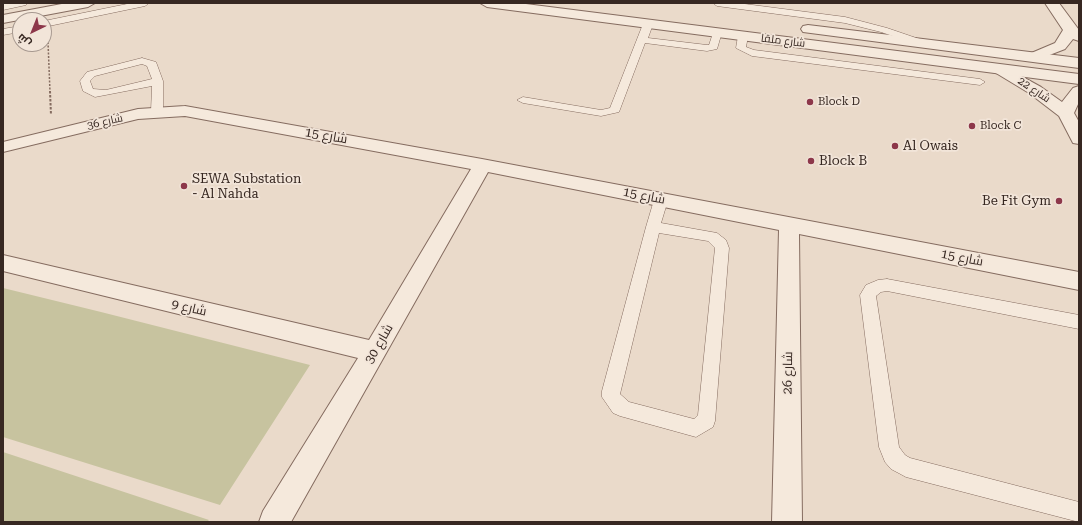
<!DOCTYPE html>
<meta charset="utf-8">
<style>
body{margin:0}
#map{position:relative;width:1082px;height:525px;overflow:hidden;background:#eadaca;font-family:"Roboto Serif",Cairo,serif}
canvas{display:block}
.frame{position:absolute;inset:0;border:4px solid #372822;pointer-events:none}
.north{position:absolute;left:12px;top:12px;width:40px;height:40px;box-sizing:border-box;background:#f2e5d9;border:1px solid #a79990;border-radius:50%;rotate:223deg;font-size:11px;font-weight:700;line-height:16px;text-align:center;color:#372822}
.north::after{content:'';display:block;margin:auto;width:14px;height:18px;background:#8d374a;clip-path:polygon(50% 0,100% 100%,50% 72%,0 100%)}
</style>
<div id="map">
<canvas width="1082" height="525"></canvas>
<div class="frame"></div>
<div class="north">ش</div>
</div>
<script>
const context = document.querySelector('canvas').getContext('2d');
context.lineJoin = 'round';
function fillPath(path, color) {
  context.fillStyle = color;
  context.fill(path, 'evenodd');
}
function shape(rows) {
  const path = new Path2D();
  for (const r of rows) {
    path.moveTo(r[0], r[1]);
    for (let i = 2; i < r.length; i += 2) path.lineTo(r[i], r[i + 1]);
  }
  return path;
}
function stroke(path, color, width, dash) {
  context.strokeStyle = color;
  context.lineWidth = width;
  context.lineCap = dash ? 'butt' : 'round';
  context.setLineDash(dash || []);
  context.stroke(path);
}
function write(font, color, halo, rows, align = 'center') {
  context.font = font + ' "Roboto Serif",Cairo,serif';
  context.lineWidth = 3.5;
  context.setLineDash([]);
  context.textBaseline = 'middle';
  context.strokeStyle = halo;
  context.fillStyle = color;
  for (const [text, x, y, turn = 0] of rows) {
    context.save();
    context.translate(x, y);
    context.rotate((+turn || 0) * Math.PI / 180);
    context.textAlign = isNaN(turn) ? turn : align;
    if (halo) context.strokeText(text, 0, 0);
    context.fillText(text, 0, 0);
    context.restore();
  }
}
fillPath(shape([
 [3,288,101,312,310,365,220,505,3,437],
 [3,452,209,520,207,522,3,522]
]), '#c7c39f');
const service = shape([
 [10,3,27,3,26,5,3,10,3,4,10,3],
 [132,3,149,3,145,6,44,27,44,21,132,3],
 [713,3,737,3,845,17,887,28,925,41,927,43,922,46,881,32,845,23,717,6,713,3],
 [648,21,653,24,648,38,707,45,709,45,714,30,720,30,722,32,717,49,707,51,645,43,619,112,601,116,523,103,517,100,523,97,601,110,610,108,643,24,648,21],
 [20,26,20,32,3,35,3,29,20,26],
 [743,33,748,36,746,47,754,50,980,79,985,82,980,85,752,56,736,48,738,36,743,33],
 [142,58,156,62,163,81,163,112,161,114,157,115,151,112,152,86,95,97,83,91,80,81,87,72,142,58],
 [142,64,147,66,152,79,106,90,93,89,90,81,95,76,142,64],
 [661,196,666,197,668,200,661,223,717,233,726,240,729,248,715,421,713,427,696,437,620,416,613,413,602,397,602,391,646,227,654,200,656,197,661,196],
 [659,233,708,241,715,248,698,415,694,419,629,402,620,394,659,233],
 [887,279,1079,315,1079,329,887,291,881,292,876,296,899,447,905,455,910,458,1079,502,1079,522,906,477,891,469,885,462,879,447,860,295,866,285,878,280,887,279]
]);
const minor = shape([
 [1045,3,1059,3,1079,30,1079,41,1073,39,1065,49,1034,61,1029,60,1027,57,1029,54,1055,43,1063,30,1045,3],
 [1001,65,1041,87,1062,102,1073,88,1079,86,1079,102,1074,113,1079,122,1079,144,1073,143,1059,116,1029,93,996,73,993,70,996,67,1001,65],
 [185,106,482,159,1079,272,1079,290,799,234,802,522,772,522,779,230,488,172,291,522,259,522,263,511,358,358,3,271,3,255,369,340,471,169,185,116,138,119,3,152,3,142,138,109,185,106]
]);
const tertiary = shape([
 [67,3,95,3,88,7,3,23,3,15,67,3],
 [480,3,518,3,1079,74,1079,84,487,7,480,3],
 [808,25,1079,58,1079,68,803,32,801,29,803,26,808,25]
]);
stroke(service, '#856c60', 1);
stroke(minor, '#856c60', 2);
stroke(tertiary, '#856c60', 2);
stroke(shape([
 [48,42,50,92]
]), '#856c60', 1.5, [2, 1.5]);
stroke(shape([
 [50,91,51,115]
]), '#856c60', 2, [2.5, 1.5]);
fillPath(service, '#f5e9dc');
fillPath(minor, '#f5e9dc');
fillPath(tertiary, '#f5e9dc');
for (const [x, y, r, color] of [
 [810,102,4,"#8d374a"],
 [972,126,4,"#8d374a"],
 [895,146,4,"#8d374a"],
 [811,161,4,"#8d374a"],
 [184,186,4,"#8d374a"],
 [1059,201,4,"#8d374a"]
]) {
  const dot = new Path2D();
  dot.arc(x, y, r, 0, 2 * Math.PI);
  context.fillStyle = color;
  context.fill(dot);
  stroke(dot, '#f2e5d9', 1.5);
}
write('11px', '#372822', '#f2e5d9', [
 ["شارع ملقا",783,41,7],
 ["شارع 22",1034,90,34],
 ["شارع 36",105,122,-13]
]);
write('11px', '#372822', '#f2e5d9', [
 ["Block D",818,102],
 ["Block C",980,126]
], 'left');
write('13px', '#372822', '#f2e5d9', [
 ["شارع 15",326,136,10],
 ["شارع 15",644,196,11],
 ["شارع 15",962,258,11],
 ["شارع 9",189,308,13],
 ["شارع 30",379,344,-60],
 ["شارع 26",788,373,-89]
]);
write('13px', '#372822', '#f2e5d9', [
 ["Al Owais",903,146],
 ["Block B",819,161],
 ["SEWA Substation",192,179],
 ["- Al Nahda",192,194],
 ["Be Fit Gym",1051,201,"right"]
], 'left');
</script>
